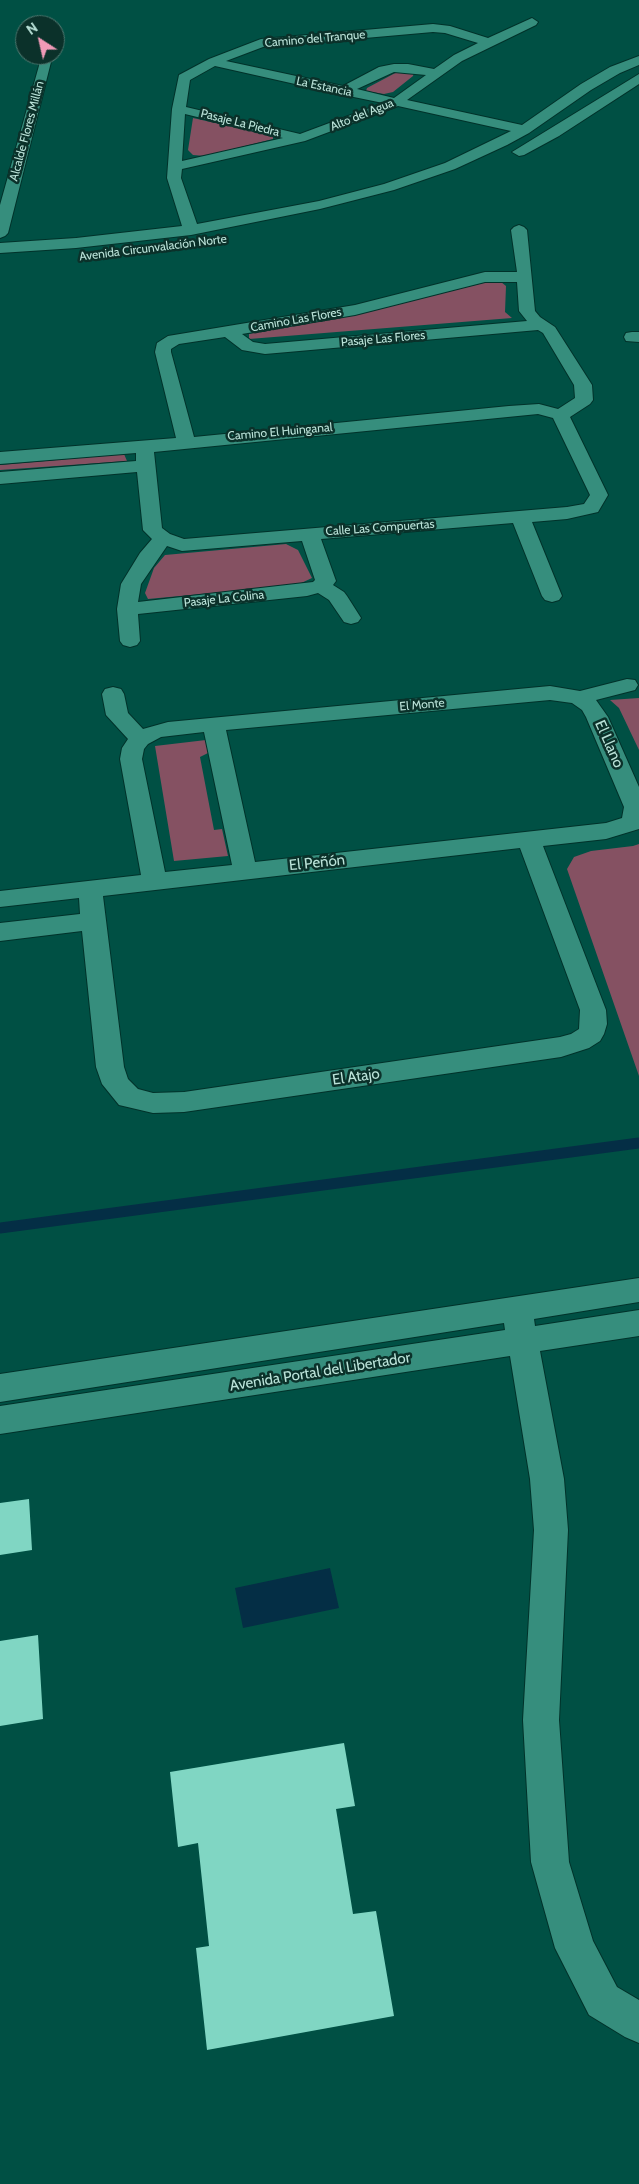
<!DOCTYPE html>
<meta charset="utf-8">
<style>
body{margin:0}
#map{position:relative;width:639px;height:2184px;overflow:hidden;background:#005044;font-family:Cabin,sans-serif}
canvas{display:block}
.north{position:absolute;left:15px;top:15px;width:50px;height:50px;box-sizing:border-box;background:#0b312a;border:1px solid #517870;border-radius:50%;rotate:325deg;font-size:14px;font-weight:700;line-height:20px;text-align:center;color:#bbe3d9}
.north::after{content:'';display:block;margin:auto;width:18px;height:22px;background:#f09ab7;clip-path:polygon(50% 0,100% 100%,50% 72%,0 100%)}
</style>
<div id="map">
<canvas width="639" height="2184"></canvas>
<div class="north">N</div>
</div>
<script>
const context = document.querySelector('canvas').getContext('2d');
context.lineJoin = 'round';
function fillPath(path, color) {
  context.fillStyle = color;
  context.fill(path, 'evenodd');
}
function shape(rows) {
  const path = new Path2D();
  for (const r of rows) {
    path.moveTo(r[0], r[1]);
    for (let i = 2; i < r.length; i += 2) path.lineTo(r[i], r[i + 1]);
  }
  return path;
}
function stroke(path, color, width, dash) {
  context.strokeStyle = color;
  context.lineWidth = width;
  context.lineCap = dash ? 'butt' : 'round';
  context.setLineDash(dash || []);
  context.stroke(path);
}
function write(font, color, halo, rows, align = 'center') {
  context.font = font + ' Cabin,sans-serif';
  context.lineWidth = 5;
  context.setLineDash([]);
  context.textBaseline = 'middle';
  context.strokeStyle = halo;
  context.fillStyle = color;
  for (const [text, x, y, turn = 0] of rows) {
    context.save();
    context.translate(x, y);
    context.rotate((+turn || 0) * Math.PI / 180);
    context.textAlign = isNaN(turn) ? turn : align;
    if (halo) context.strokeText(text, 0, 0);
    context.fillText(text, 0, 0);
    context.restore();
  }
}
fillPath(shape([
 [399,71,414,72,413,76,393,92,384,94,366,91,367,88],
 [193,118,273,136,273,139,205,156,193,155,188,150],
 [491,281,501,282,506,286,505,312,512,318,249,339,249,334,414,300],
 [124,454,127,461,0,470,0,465],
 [286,544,298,550,312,578,297,585,148,599,145,593,154,568,165,555],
 [639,698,639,750,619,708,610,700],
 [206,740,208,753,200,757,214,830,222,829,228,856,174,861,155,746],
 [639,844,639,1076,567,869,574,857,591,851,633,846]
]), '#855162');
fillPath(shape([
 [330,1568,339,1608,243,1628,235,1588]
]), '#042e45');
stroke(shape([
 [0,1228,639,1143]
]), '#042e45', 11);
fillPath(shape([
 [29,1499,32,1550,0,1555,0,1503],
 [38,1635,43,1719,0,1726,0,1641],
 [344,1743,355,1806,336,1809,353,1914,376,1911,394,2016,207,2050,196,1948,209,1946,198,1843,178,1847,170,1772]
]), '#80d6c3');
const minor = shape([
 [532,18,538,22,536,25,462,61,407,100,522,125,581,84,610,67,639,56,639,65,620,73,591,90,529,133,507,145,455,169,394,190,320,209,191,235,76,248,0,253,0,243,76,238,182,226,167,178,172,109,179,75,209,59,261,39,433,24,450,26,488,38,532,18],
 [433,32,445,33,478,43,454,55,434,69,408,64,394,64,379,67,343,86,226,61,263,47,433,32],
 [215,66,344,95,383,103,300,134,186,107,190,80,215,66],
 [394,72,426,75,394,98,357,89,394,72],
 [398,106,511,131,445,163,384,184,319,201,197,224,181,178,182,169,305,141,398,106],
 [185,114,283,138,182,161,185,114],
 [42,55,49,55,52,58,8,233,5,236,0,238,0,205,42,55],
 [639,74,639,84,559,136,524,155,519,156,512,152,639,74],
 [519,225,524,227,527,230,535,311,540,317,555,327,592,385,593,400,590,404,570,417,608,495,598,512,567,519,532,522,562,596,559,600,552,602,545,600,542,596,513,523,321,539,336,581,333,585,344,592,347,596,361,618,358,622,351,624,344,622,329,600,318,593,307,596,138,614,140,641,137,645,130,647,123,645,120,641,117,609,121,584,140,553,152,539,143,530,137,472,0,484,0,472,136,461,136,453,0,464,0,452,176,438,155,352,157,343,168,336,355,305,485,272,517,272,511,230,514,227,519,225],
 [485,282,517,282,519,311,527,321,265,344,253,342,242,334,355,315,485,282],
 [538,330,543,333,574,385,575,398,558,409,539,404,509,406,194,437,171,352,171,349,179,344,225,337,242,350,265,354,538,330],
 [538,414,553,418,590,495,584,504,567,507,184,539,170,534,162,528,154,452,538,414],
 [302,541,315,580,313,582,138,602,141,584,167,546,182,551,302,541],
 [632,332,639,332,639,342,626,341,624,337,626,333,632,332],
 [627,679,635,680,638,685,635,690,596,700,608,717,639,787,639,829,606,839,543,846,606,1010,607,1024,604,1034,600,1041,589,1048,561,1057,184,1112,153,1113,119,1105,102,1084,96,1067,82,931,0,941,0,923,80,914,79,898,0,907,0,891,141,875,120,759,122,748,128,739,106,715,102,694,105,689,113,687,121,689,124,694,128,713,143,729,168,722,550,686,580,691,627,679],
 [550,700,572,703,582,710,586,717,624,807,622,818,606,823,255,862,226,730,550,700],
 [204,732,232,865,165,872,142,759,144,749,148,744,161,737,204,732],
 [520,848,580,1010,579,1029,571,1034,560,1037,184,1092,153,1093,138,1089,128,1079,124,1067,103,896,520,848],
 [639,1278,639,1302,534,1319,535,1326,639,1310,639,1336,540,1351,564,1479,568,1530,559,1720,569,1862,593,1941,617,1987,639,2000,639,2043,625,2037,589,2015,555,1948,531,1862,523,1720,534,1530,530,1479,510,1356,0,1434,0,1406,505,1330,504,1323,0,1402,0,1374,639,1278]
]);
stroke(minor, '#00322a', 2);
fillPath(minor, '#368e7d');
write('12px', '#bbe3d9', '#0b312a', [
 ["Camino del Tranque",315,39,-5],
 ["La Estancia",324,87,12],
 ["Alto del Agua",362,115,-22],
 ["Pasaje La Piedra",240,123,14],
 ["Alcalde Flores Millán",27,131,-75],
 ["Avenida Circunvalación Norte",153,248,-7],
 ["Camino Las Flores",296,320,-10],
 ["Pasaje Las Flores",383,339,-5],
 ["Camino El Huinganal",280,432,-5],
 ["Calle Las Compuertas",380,528,-4],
 ["Pasaje La Colina",224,599,-6],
 ["El Monte",422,705,-5]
]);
write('15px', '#bbe3d9', '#0b312a', [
 ["El Llano",609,744,66],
 ["El Peñón",317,863,-6],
 ["El Atajo",356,1077,-8],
 ["Avenida Portal del Libertador",320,1372,-9]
]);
</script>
